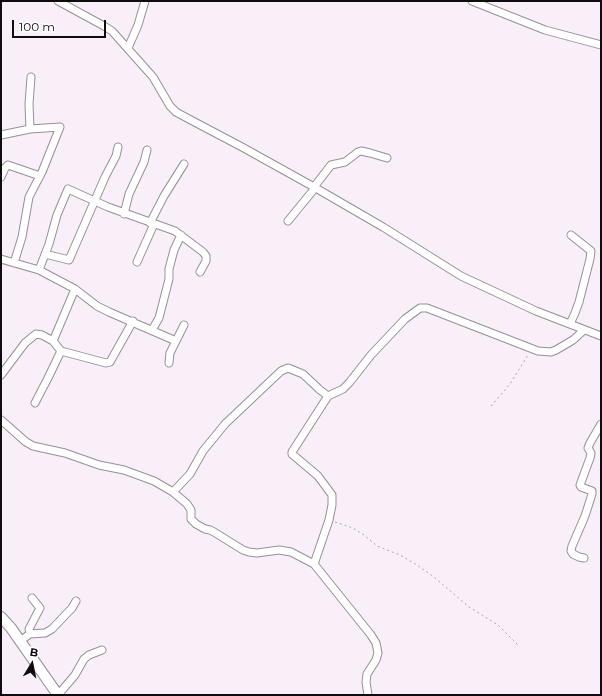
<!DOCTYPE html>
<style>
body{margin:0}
#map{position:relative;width:602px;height:696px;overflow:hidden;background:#f8eff9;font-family:Montserrat,sans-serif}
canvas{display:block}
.frame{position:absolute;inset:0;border:2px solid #0f0c0f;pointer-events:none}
.north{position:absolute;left:12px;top:644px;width:40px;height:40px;-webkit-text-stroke:3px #fff;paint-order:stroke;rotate:10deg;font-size:11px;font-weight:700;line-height:16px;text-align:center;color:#0f0c0f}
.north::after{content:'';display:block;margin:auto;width:14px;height:18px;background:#0f0c0f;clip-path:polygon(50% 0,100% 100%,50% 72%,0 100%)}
.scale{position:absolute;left:12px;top:20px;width:94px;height:18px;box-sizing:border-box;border:2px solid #0f0c0f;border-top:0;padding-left:5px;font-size:12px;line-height:14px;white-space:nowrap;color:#0f0c0f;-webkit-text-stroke:3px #fff;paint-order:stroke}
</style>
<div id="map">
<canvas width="602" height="696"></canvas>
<div class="frame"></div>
<div class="north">B</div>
<div class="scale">100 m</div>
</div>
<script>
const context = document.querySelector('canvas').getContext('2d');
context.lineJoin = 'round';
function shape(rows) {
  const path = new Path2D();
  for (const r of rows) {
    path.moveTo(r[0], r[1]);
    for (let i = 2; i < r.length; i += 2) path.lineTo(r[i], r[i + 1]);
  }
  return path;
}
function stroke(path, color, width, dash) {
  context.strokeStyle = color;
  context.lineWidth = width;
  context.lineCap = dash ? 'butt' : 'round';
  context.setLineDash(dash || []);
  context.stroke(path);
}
const minor = shape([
 [58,1,104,26,112,31,153,77,170,106,176,112,187,118,242,147,314,187,383,227,461,276,536,311,601,336],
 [472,1,545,30,601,45],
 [128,48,138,25,145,1],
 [30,129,29,104,31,77],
 [1,135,30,129,60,127,42,172,29,197,22,237,14,263],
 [1,177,5,168,8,165,40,176],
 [314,187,331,165,345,162,358,152,361,151,370,153,387,158],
 [124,214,129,194,144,162,147,150],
 [288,221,315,188],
 [150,223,164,196,184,164],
 [45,254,69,260,105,177,116,156,118,147],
 [1,259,39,270,75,289,97,306,109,312,176,341],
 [137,262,154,224],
 [39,270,49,244,57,215,68,189,108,207,175,231,203,252,206,256,206,261,200,272],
 [570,324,575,313,579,302,590,259,591,251,571,235],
 [152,330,159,318,169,279,169,269,174,250,181,235],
 [53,341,75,289],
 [169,363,170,353,184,325],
 [1,375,25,343,36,334,42,335,53,341,61,351,106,363,110,362,133,321],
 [35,403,48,378,61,351],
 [1,420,26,442,33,446,65,453,99,465,124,470,154,481,173,492,187,504,191,510,191,519,196,524,205,529,210,530,214,532,243,550,249,552,257,553,279,550,291,552,314,564,371,635,376,643,378,653,376,660,367,674,366,682,368,695],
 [173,492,190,474,203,451,225,424,281,371,288,368,303,374,320,390,328,396],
 [584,558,579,557,573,554,571,551,572,546,585,516,592,494,592,491,581,487,580,485,590,458,591,453,588,448,590,443,601,424],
 [314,564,329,520,332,505,332,495,318,476,292,454,292,452,328,396,343,389,349,383,371,355,405,319,420,308,427,308,538,351,551,352,556,350,573,340,584,330],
 [30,634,29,629,40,608,32,598],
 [20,641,30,634,45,633,52,629,72,608,76,601],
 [58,695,75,675,84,659,89,655,102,650]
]);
const secondary = shape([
 [1,617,11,628,58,695]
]);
stroke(minor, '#978f98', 9);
stroke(secondary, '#978f98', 12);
stroke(shape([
 [491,406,510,384,528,355],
 [335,522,353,528,364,535,377,546,400,555,417,565,434,577,469,607,498,625,518,645]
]), '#aba4ac', 1, [2, 3]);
stroke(minor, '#fff', 7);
stroke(secondary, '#fff', 10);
</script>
